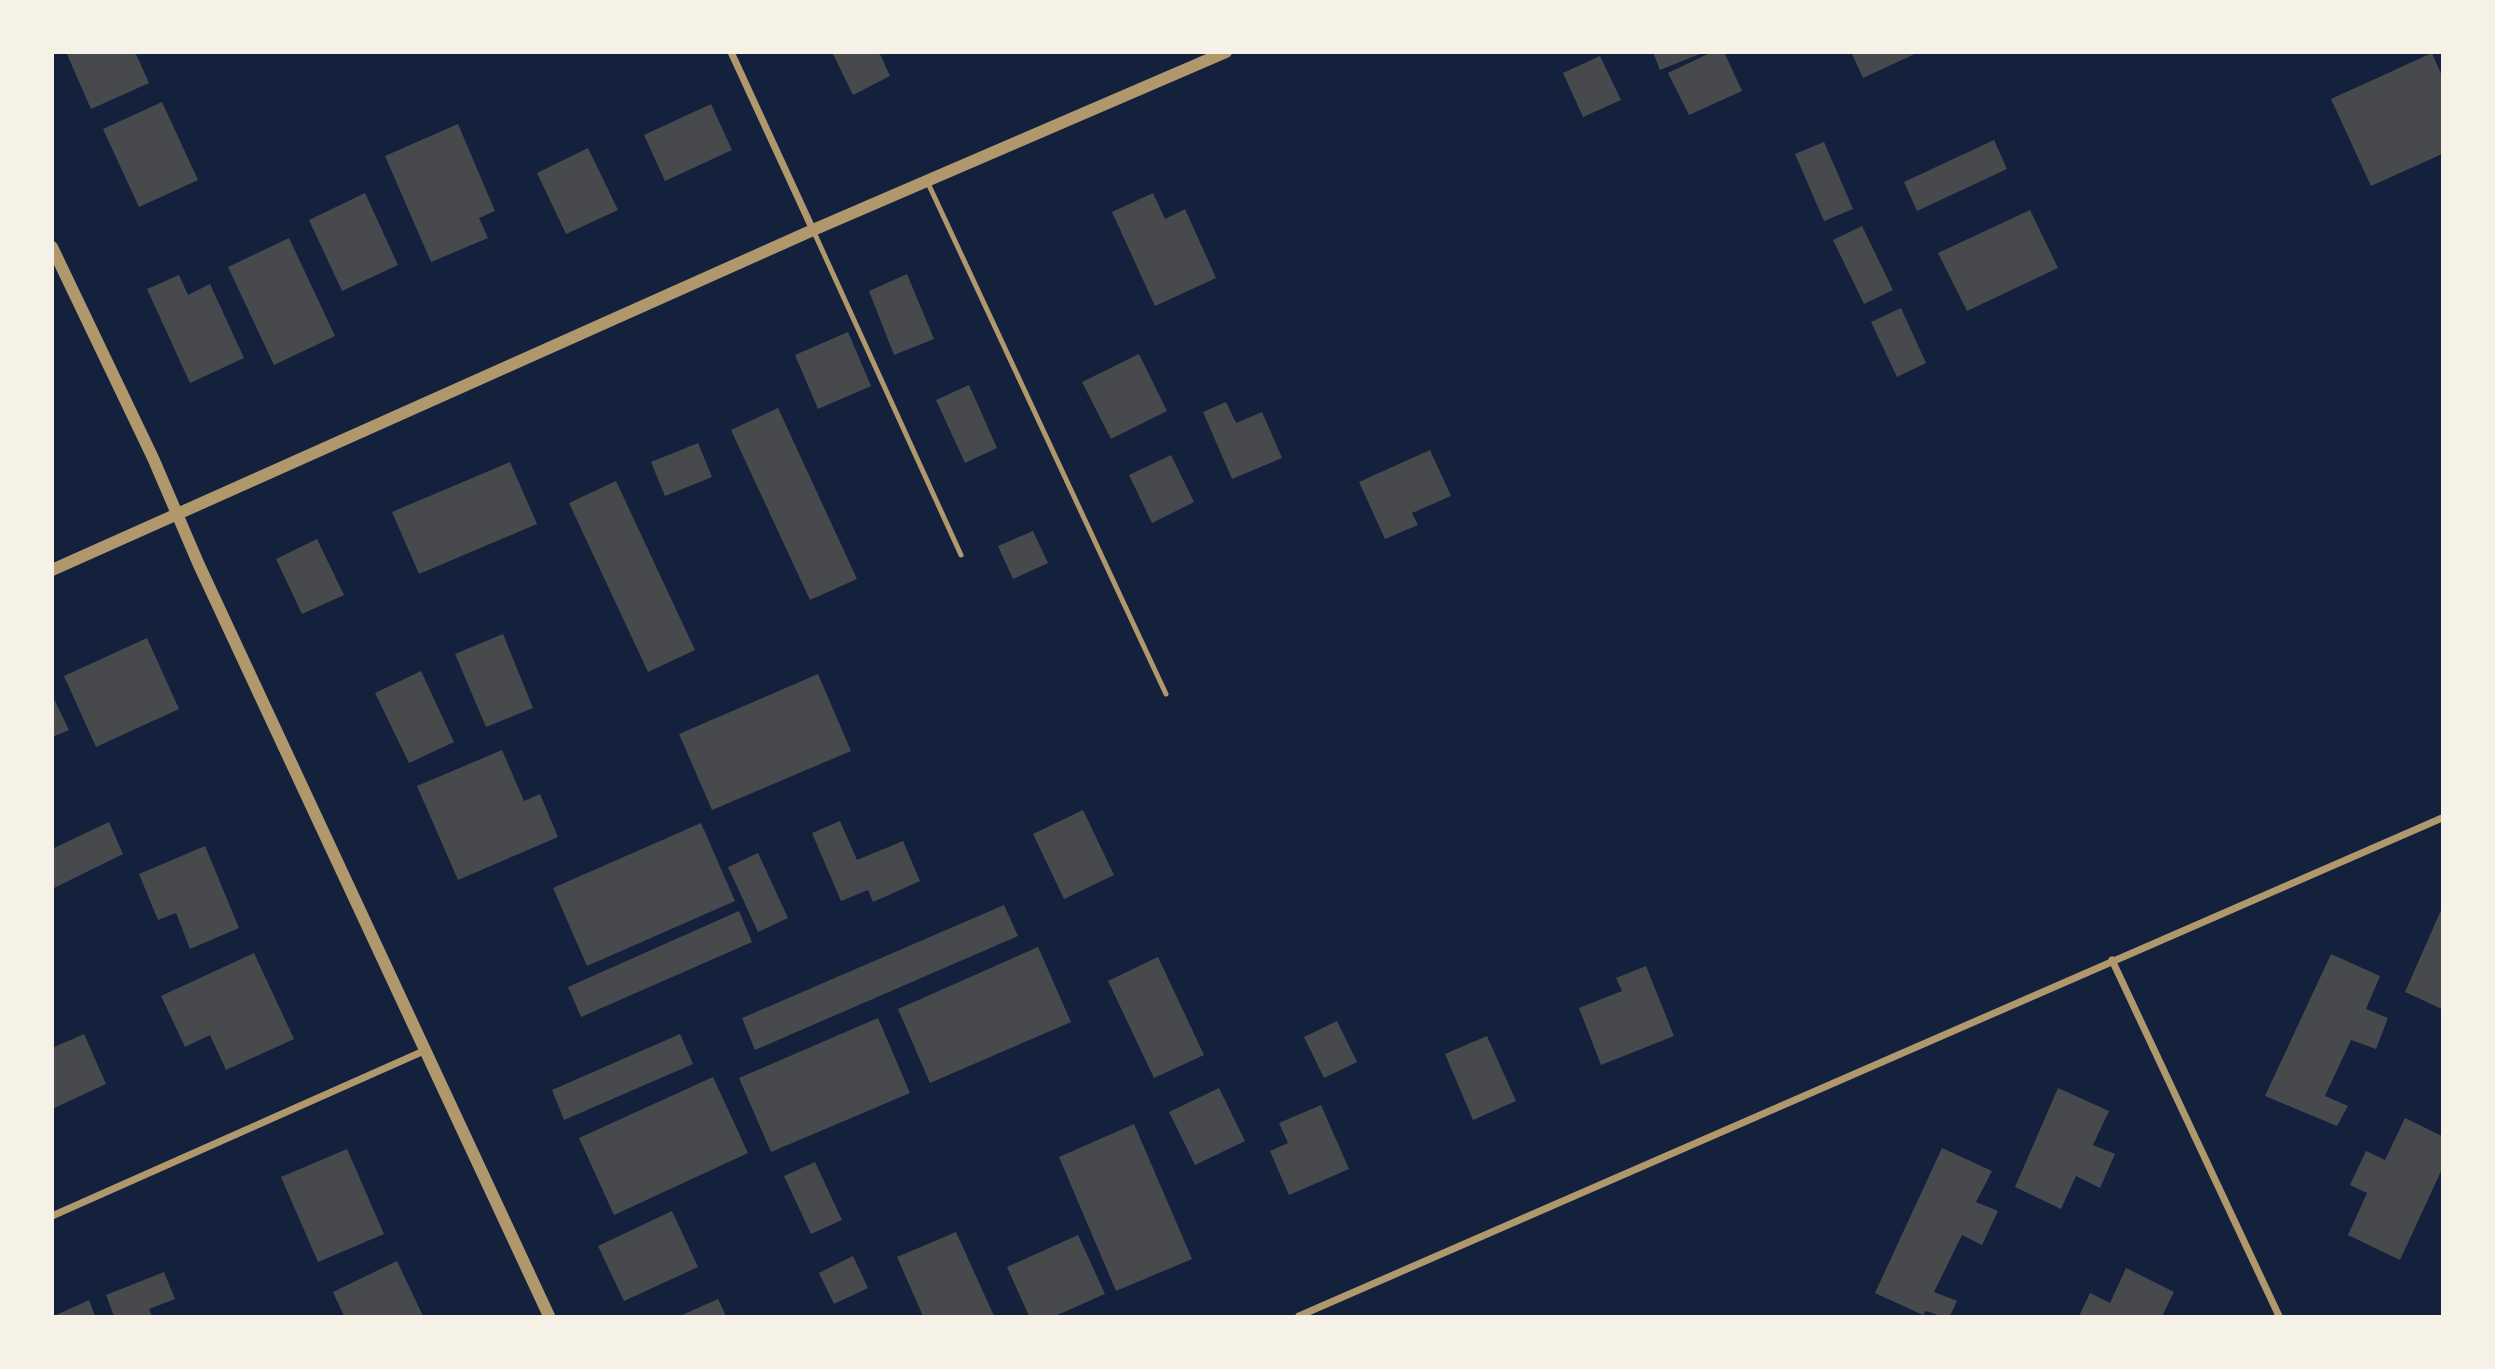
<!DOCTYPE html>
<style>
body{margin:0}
#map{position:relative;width:2495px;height:1369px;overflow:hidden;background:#14213d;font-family:"Crimson Pro",serif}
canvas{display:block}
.frame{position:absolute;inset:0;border:54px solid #f6f1e7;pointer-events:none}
</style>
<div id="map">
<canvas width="2495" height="1369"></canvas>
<div class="frame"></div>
</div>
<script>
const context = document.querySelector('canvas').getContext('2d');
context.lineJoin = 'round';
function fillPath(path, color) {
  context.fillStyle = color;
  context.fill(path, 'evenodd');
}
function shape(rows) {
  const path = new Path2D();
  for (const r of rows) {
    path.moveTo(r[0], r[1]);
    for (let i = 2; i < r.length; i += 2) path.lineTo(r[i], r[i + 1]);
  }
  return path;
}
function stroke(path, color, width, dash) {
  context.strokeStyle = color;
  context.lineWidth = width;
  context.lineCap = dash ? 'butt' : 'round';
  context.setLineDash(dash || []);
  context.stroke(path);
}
fillPath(shape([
 [66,52,135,52,149,83,91,109],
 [832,52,879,52,890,76,853,95],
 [1653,52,1702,52,1702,53,1660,70],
 [1712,52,1724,52,1742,91,1689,115,1668,73],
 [1851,52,1919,52,1863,78],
 [2432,53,2442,76,2442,154,2371,186,2331,99],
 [1600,56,1621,100,1583,117,1563,73],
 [162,102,198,180,139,207,103,129],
 [711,104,732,150,665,181,644,135],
 [458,124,495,211,479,218,488,238,431,262,385,156],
 [1994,140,2007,169,1917,211,1904,182],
 [1824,142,1853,209,1824,221,1795,154],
 [588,148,618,210,566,234,537,173],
 [365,193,398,265,342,291,309,220],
 [1153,193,1165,219,1185,209,1216,278,1155,306,1112,212],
 [2030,210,2058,268,1967,311,1938,253],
 [1862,226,1893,290,1864,304,1833,240],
 [289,238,335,336,274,365,228,267],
 [907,274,934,339,894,355,869,291],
 [179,275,188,295,210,284,244,358,190,383,147,289],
 [1901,308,1926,363,1897,377,1871,322],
 [848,332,871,386,818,409,795,355],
 [1139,354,1167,411,1111,439,1082,382],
 [969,385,997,448,965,463,936,400],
 [1226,402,1236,423,1262,412,1282,458,1232,479,1203,412],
 [778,408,857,579,810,600,731,430],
 [698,443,712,477,665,496,651,462],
 [1430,450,1451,496,1412,513,1418,525,1385,539,1359,482],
 [1171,455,1194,502,1152,523,1129,475],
 [510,462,537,524,419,574,392,512],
 [616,481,695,650,648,672,569,503],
 [1033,531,1048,563,1013,579,998,546],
 [317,539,344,595,302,614,276,559],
 [503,634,533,708,486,727,455,654],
 [147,638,179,709,96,747,64,676],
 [421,671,454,742,409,763,375,693],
 [818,674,851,751,712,810,679,734],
 [52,695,69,730,52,737],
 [502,750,524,801,540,794,558,837,458,880,417,786],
 [1083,810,1114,875,1064,899,1033,834],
 [840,821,857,860,903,841,920,881,873,902,868,890,841,901,812,833],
 [109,822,123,854,52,889,52,849],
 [701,823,735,901,587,966,553,888],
 [205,846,239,928,190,949,176,913,158,920,139,874],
 [758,853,788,918,758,932,728,867],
 [1004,905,1018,936,755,1050,742,1018],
 [2442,908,2442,1009,2405,992],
 [739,911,752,942,581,1017,568,987],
 [1038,947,1071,1022,930,1083,898,1009],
 [254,953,294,1039,226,1070,210,1035,185,1047,161,996],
 [2331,954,2380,976,2366,1009,2388,1018,2376,1049,2351,1040,2325,1096,2348,1106,2337,1126,2265,1096],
 [1158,957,1204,1055,1154,1078,1108,981],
 [1646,966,1674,1036,1601,1065,1579,1008,1622,991,1616,978],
 [878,1018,910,1093,771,1152,739,1078],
 [1337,1021,1357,1062,1324,1078,1304,1037],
 [84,1034,106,1084,52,1109,52,1048],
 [680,1034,693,1064,564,1120,552,1090],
 [1487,1036,1516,1101,1473,1120,1445,1054],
 [713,1077,748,1153,614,1215,579,1138],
 [1219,1088,1245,1141,1195,1165,1169,1112],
 [2058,1088,2109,1111,2093,1145,2115,1154,2100,1188,2076,1176,2061,1209,2015,1187],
 [1321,1105,1349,1169,1289,1195,1270,1151,1288,1143,1279,1123],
 [2405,1118,2442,1136,2442,1169,2400,1260,2348,1235,2367,1193,2350,1185,2366,1151,2385,1160],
 [1134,1124,1192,1259,1116,1291,1059,1157],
 [1942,1148,1992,1171,1976,1202,1998,1211,1982,1245,1962,1235,1934,1292,1957,1301,1950,1316,1941,1316,1926,1311,1923,1315,1875,1293],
 [347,1149,384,1234,318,1262,281,1177],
 [815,1162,842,1220,811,1234,784,1176],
 [672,1211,698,1267,624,1301,598,1246],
 [956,1232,994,1316,923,1316,897,1257],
 [1078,1235,1105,1294,1055,1316,1029,1316,1007,1267],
 [853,1256,868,1288,834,1304,819,1273],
 [397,1261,423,1316,344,1316,333,1292],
 [2126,1268,2174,1292,2162,1316,2079,1316,2090,1293,2110,1303],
 [164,1272,175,1299,149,1309,152,1316,114,1316,106,1295],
 [718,1299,726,1316,680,1316],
 [89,1300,95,1316,54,1316]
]), '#48494c');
stroke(shape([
 [927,181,1166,694],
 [813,230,961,555]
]), '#b1986c', 5);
stroke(shape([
 [731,52,813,230],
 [2112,960,2279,1316],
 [52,1216,426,1050],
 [1299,1316,2442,818]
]), '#b1986c', 7);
stroke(shape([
 [52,247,153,458,199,565,549,1316],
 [52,570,813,230,1226,52]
]), '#b1986c', 12);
</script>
